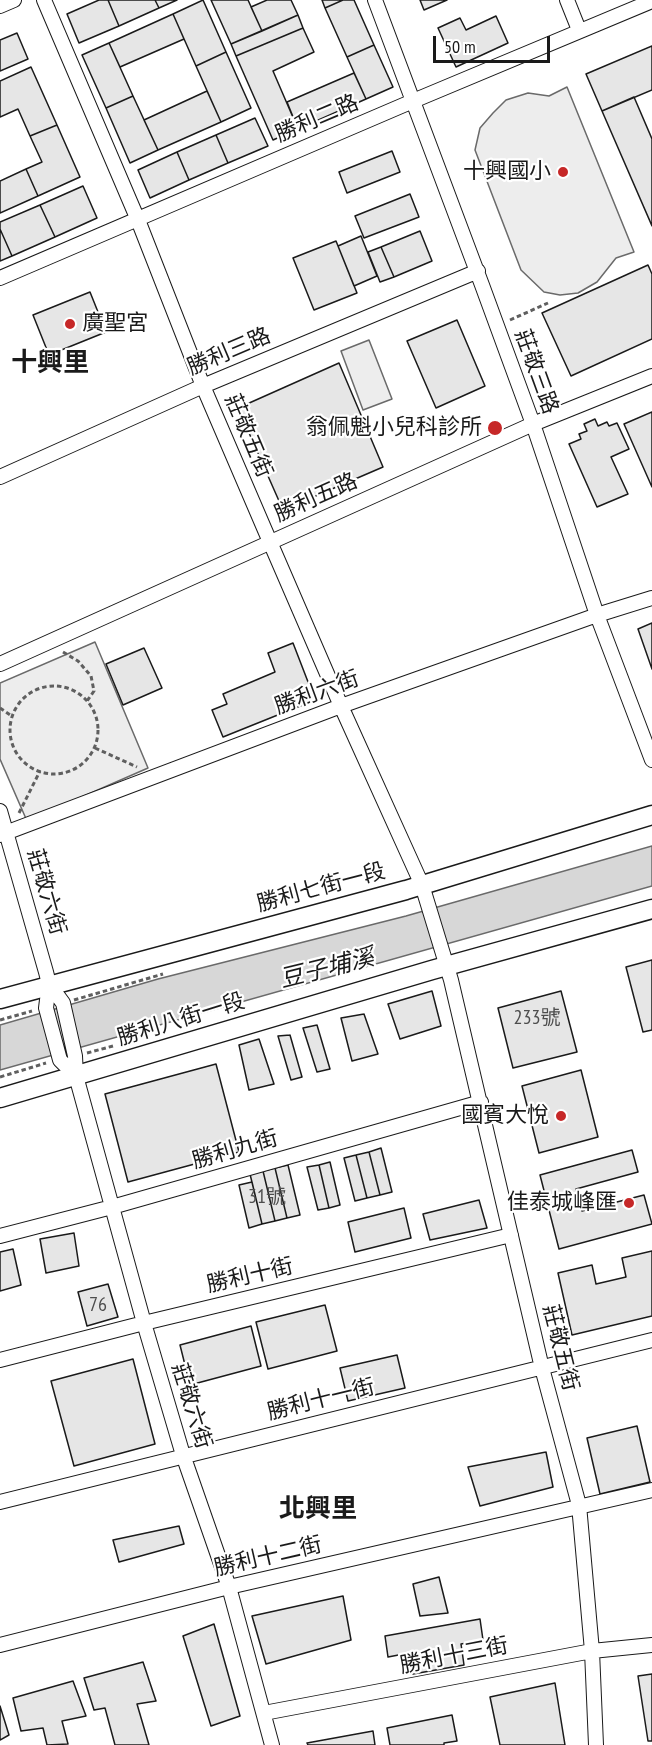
<!DOCTYPE html>
<meta charset="utf-8">
<style>
body{margin:0}
#map{position:relative;width:652px;height:1745px;overflow:hidden;background:#fff;font-family:"PT Sans Narrow",sans-serif}
canvas{display:block}
.scale{position:absolute;left:433px;top:36px;width:117px;height:27px;box-sizing:border-box;border:3px solid #1a1a1a;border-top:0;padding-left:8px;font-size:18px;line-height:21px;white-space:nowrap;color:#1a1a1a;-webkit-text-stroke:4px #fff;paint-order:stroke}
</style>
<div id="map">
<canvas width="652" height="1745"></canvas>
<div class="scale">50 m</div>
</div>
<script>
const context = document.querySelector('canvas').getContext('2d');
context.lineJoin = 'round';
function fillPath(path, color) {
  context.fillStyle = color;
  context.fill(path, 'evenodd');
}
function shape(rows) {
  const path = new Path2D();
  for (const r of rows) {
    if (r.length === 3) {
      path.moveTo(r[0] + r[2], r[1]);
      path.arc(r[0], r[1], r[2], 0, 2 * Math.PI);
      continue;
    }
    path.moveTo(r[0], r[1]);
    for (let i = 2; i < r.length; i += 2) path.lineTo(r[i], r[i + 1]);
  }
  return path;
}
function stroke(path, color, width, dash) {
  context.strokeStyle = color;
  context.lineWidth = width;
  context.lineCap = dash ? 'butt' : 'round';
  context.setLineDash(dash || []);
  context.stroke(path);
}
function write(font, color, halo, rows, align = 'center') {
  context.font = font + ' "PT Sans Narrow","Noto Sans TC",sans-serif';
  context.lineWidth = 4.5;
  context.setLineDash([]);
  context.textBaseline = 'middle';
  context.strokeStyle = halo;
  context.fillStyle = color;
  for (const [text, x, y, turn = 0] of rows) {
    context.save();
    context.translate(x, y);
    context.rotate((+turn || 0) * Math.PI / 180);
    context.textAlign = isNaN(turn) ? turn : align;
    if (halo) context.strokeText(text, 0, 0);
    context.fillText(text, 0, 0);
    context.restore();
  }
}
const built = shape([
 [567,87,634,252,616,258,597,282,578,293,560,295,544,292,521,270,475,150,480,128,493,113,506,100,528,93,549,96,567,87],
 [369,340,392,399,363,410,341,351,369,340],
 [95,642,148,768,27,821,0,759,0,683,95,642]
]);
fillPath(built, '#ededed');
stroke(built, '#6a6a6a', 1.5);
const water = shape([
 [652,846,652,886,0,1070,0,1025,158,979,406,916,652,846]
]);
fillPath(water, '#d7d7d7');
stroke(water, '#6a6a6a', 1.5);
const building = shape([
 [99,0,108,0,119,26,79,43,67,14,99,0],
 [108,0,155,0,159,8,119,26,108,0],
 [155,0,177,0,159,8,155,0],
 [203,0,226,52,196,66,173,14,203,0],
 [211,0,248,0,262,31,231,44,211,0],
 [267,0,291,0,298,15,262,31,251,7,267,0],
 [322,0,343,0,325,8,322,0],
 [343,0,354,0,374,45,347,57,325,8,343,0],
 [420,0,447,0,424,10,420,0],
 [173,14,184,39,120,67,109,43,173,14],
 [298,15,303,28,236,56,231,44,298,15],
 [496,16,508,43,456,67,438,28,460,18,466,30,496,16],
 [303,28,314,52,273,71,298,129,273,140,236,56,303,28],
 [17,33,28,59,0,71,0,40,17,33],
 [109,43,133,96,106,108,82,55,109,43],
 [374,45,393,87,366,99,347,57,374,45],
 [652,46,652,90,602,111,586,74,652,46],
 [226,52,251,108,221,122,196,66,226,52],
 [31,67,57,125,30,136,18,109,0,117,0,81,31,67],
 [354,73,366,99,298,129,287,102,354,73],
 [207,91,221,122,158,150,144,120,207,91],
 [133,96,158,150,130,163,106,108,133,96],
 [634,97,652,139,652,226,602,111,634,97],
 [255,118,268,146,228,163,216,135,255,118],
 [57,125,80,177,38,196,26,169,42,162,30,136,57,125],
 [216,135,228,163,189,180,177,152,216,135],
 [392,151,400,172,347,193,339,172,392,151],
 [177,152,189,180,150,198,138,170,177,152],
 [26,169,38,196,0,213,0,181,26,169],
 [83,186,97,218,55,237,40,205,83,186],
 [410,194,419,217,364,238,355,216,410,194],
 [40,205,55,237,12,256,0,229,0,222,40,205],
 [0,229,12,256,0,261,0,229],
 [420,231,432,261,394,277,381,247,420,231],
 [361,236,377,276,354,286,338,246,361,236],
 [336,241,357,293,314,310,293,258,336,241],
 [381,247,394,277,380,282,368,252,381,247],
 [648,265,652,274,652,339,571,376,542,313,648,265],
 [90,292,106,332,49,355,33,315,90,292],
 [457,320,485,386,436,408,407,341,457,320],
 [339,363,383,467,283,510,238,408,339,363],
 [652,412,652,487,624,424,652,412],
 [595,419,598,426,607,422,609,426,617,423,629,449,611,457,628,494,597,507,569,444,581,439,579,434,587,431,584,424,595,419],
 [652,623,652,669,638,629,652,623],
 [293,643,315,700,223,737,212,710,227,704,223,694,275,672,268,653,293,643],
 [144,648,162,688,123,705,106,664,144,648],
 [652,960,652,1030,643,1032,626,967,652,960],
 [432,991,441,1026,400,1039,388,1004,432,991],
 [561,991,577,1052,513,1068,498,1008,561,991],
 [364,1014,378,1054,352,1061,341,1018,364,1014],
 [317,1025,330,1069,317,1072,303,1028,317,1025],
 [290,1035,302,1077,291,1080,278,1036,290,1035],
 [259,1039,274,1084,249,1090,239,1045,259,1039],
 [216,1064,239,1152,128,1182,105,1094,216,1064],
 [581,1070,598,1137,539,1153,522,1086,581,1070],
 [381,1148,392,1192,380,1195,369,1152,381,1148],
 [632,1150,638,1172,576,1189,582,1211,644,1195,652,1224,559,1249,540,1175,632,1150],
 [369,1152,380,1195,367,1198,356,1155,369,1152],
 [356,1155,367,1198,355,1201,344,1158,356,1155],
 [330,1162,340,1205,329,1208,319,1165,330,1162],
 [288,1165,300,1215,287,1218,275,1168,288,1165],
 [319,1165,329,1208,318,1210,307,1167,319,1165],
 [275,1168,287,1218,275,1221,263,1171,275,1168],
 [263,1171,275,1221,262,1224,250,1174,263,1171],
 [252,1182,262,1224,249,1228,239,1185,252,1182],
 [479,1200,487,1228,430,1240,423,1214,479,1200],
 [404,1208,411,1238,355,1252,348,1222,404,1208],
 [74,1233,79,1266,46,1273,40,1239,74,1233],
 [13,1249,21,1285,0,1291,0,1252,13,1249],
 [652,1251,652,1316,572,1335,558,1273,592,1265,596,1284,626,1277,622,1258,652,1251],
 [108,1284,118,1317,87,1326,78,1292,108,1284],
 [325,1305,337,1351,268,1369,256,1322,325,1305],
 [251,1326,261,1366,190,1385,180,1345,251,1326],
 [397,1355,405,1388,348,1401,340,1368,397,1355],
 [133,1359,155,1444,74,1466,51,1381,133,1359],
 [637,1426,650,1482,600,1494,587,1438,637,1426],
 [546,1452,553,1487,480,1506,468,1467,546,1452],
 [179,1526,184,1544,119,1562,113,1540,179,1526],
 [439,1577,448,1613,420,1616,413,1584,439,1577],
 [343,1596,351,1640,266,1664,252,1616,343,1596],
 [480,1619,483,1640,461,1644,464,1665,413,1674,409,1653,388,1657,385,1636,480,1619],
 [214,1624,240,1716,211,1726,183,1636,214,1624],
 [143,1662,156,1701,137,1704,149,1745,115,1745,105,1708,94,1710,84,1678,143,1662],
 [652,1674,652,1741,648,1741,638,1676,652,1674],
 [73,1681,86,1716,62,1721,68,1744,47,1745,43,1728,21,1731,13,1698,73,1681],
 [555,1683,565,1745,500,1745,490,1697,555,1683],
 [0,1706,9,1735,0,1740,0,1706],
 [452,1715,457,1741,444,1743,444,1745,390,1745,387,1728,452,1715],
 [373,1731,375,1745,308,1745,307,1743,373,1731]
]);
fillPath(building, '#e6e6e6');
stroke(building, '#1a1a1a', 1.5);
const minor = shape([
 [44,0,138,220,203,386,264,528,341,706,422,885,451,980,542,1368,579,1505,592,1651,596,1745],
 [375,0,482,285,533,424,597,615,652,760],
 [567,0,579,30],
 [0,6,14,0],
 [0,278,413,101,652,1],
 [0,477,203,386,478,271],
 [0,664,533,424,652,376],
 [0,811,46,972,49,984,46,1008,60,1060,76,1076],
 [0,835,341,706,597,615,652,598],
 [49,984,63,1003,75,1056,76,1076,144,1323,183,1455,229,1587,272,1745],
 [0,1236,112,1207,481,1102],
 [0,1360,144,1323,511,1235],
 [0,1502,652,1340],
 [0,1645,229,1587,652,1490],
 [264,1713,592,1651,652,1645]
]);
const tertiary = shape([
 [0,999,406,890,652,815],
 [0,1098,432,970,652,909]
]);
stroke(minor, '#1a1a1a', 16);
stroke(tertiary, '#1a1a1a', 21);
stroke(shape([
 [510,320,548,303],
 [63,652,78,661,91,676,94,691,87,701],
 [54,730,44],
 [0,708,13,717],
 [95,748,137,767],
 [19,813,40,771],
 [74,1000,163,974],
 [0,1020,32,1011],
 [87,1053,113,1046],
 [0,1077,46,1063]
]), '#5f5f5f', 3, [4.5, 3]);
stroke(minor, '#fff', 14);
stroke(tertiary, '#fff', 18);
for (const [x, y, r, color] of [
 [563,172,6,"#c62828"],
 [70,324,6,"#c62828"],
 [495,428,8,"#c62828"],
 [561,1116,6,"#c62828"],
 [629,1203,6,"#c62828"]
]) {
  const dot = new Path2D();
  dot.arc(x, y, r, 0, 2 * Math.PI);
  context.fillStyle = color;
  context.fill(dot);
  stroke(dot, '#fff', 2);
}
write('20px', '#4d4d4d', null, [
 ["233號",537,1018],
 ["31號",267,1197],
 ["76",98,1305]
]);
write('22px', '#1a1a1a', '#fff', [
 ["勝利二路",317,119,-23],
 ["勝利三路",229,352,-23],
 ["莊敬三路",536,372,70],
 ["莊敬五街",248,436,67],
 ["勝利五路",316,498,-24],
 ["勝利六街",317,693,-20],
 ["勝利七街一段",321,888,-15],
 ["莊敬六街",46,892,74],
 ["勝利八街一段",181,1020,-17],
 ["勝利九街",235,1150,-16],
 ["勝利十街",250,1276,-13],
 ["莊敬五街",560,1348,76],
 ["勝利十一街",321,1400,-14],
 ["莊敬六街",191,1406,73],
 ["勝利十二街",268,1557,-13],
 ["勝利十三街",454,1656,-11]
]);
write('22px', '#1a1a1a', '#fff', [
 ["十興國小",551,172],
 ["廣聖宮",82,324,"left"],
 ["翁佩魁小兒科診所",482,428],
 ["國賓大悅",549,1116],
 ["佳泰城峰匯",617,1203]
], 'right');
write('italic 24px', '#1a1a1a', '#fff', [
 ["豆子埔溪",327,969,-14]
]);
write('bold 26px', '#1a1a1a', '#fff', [
 ["十興里",50,364],
 ["北興里",318,1510]
]);
</script>
